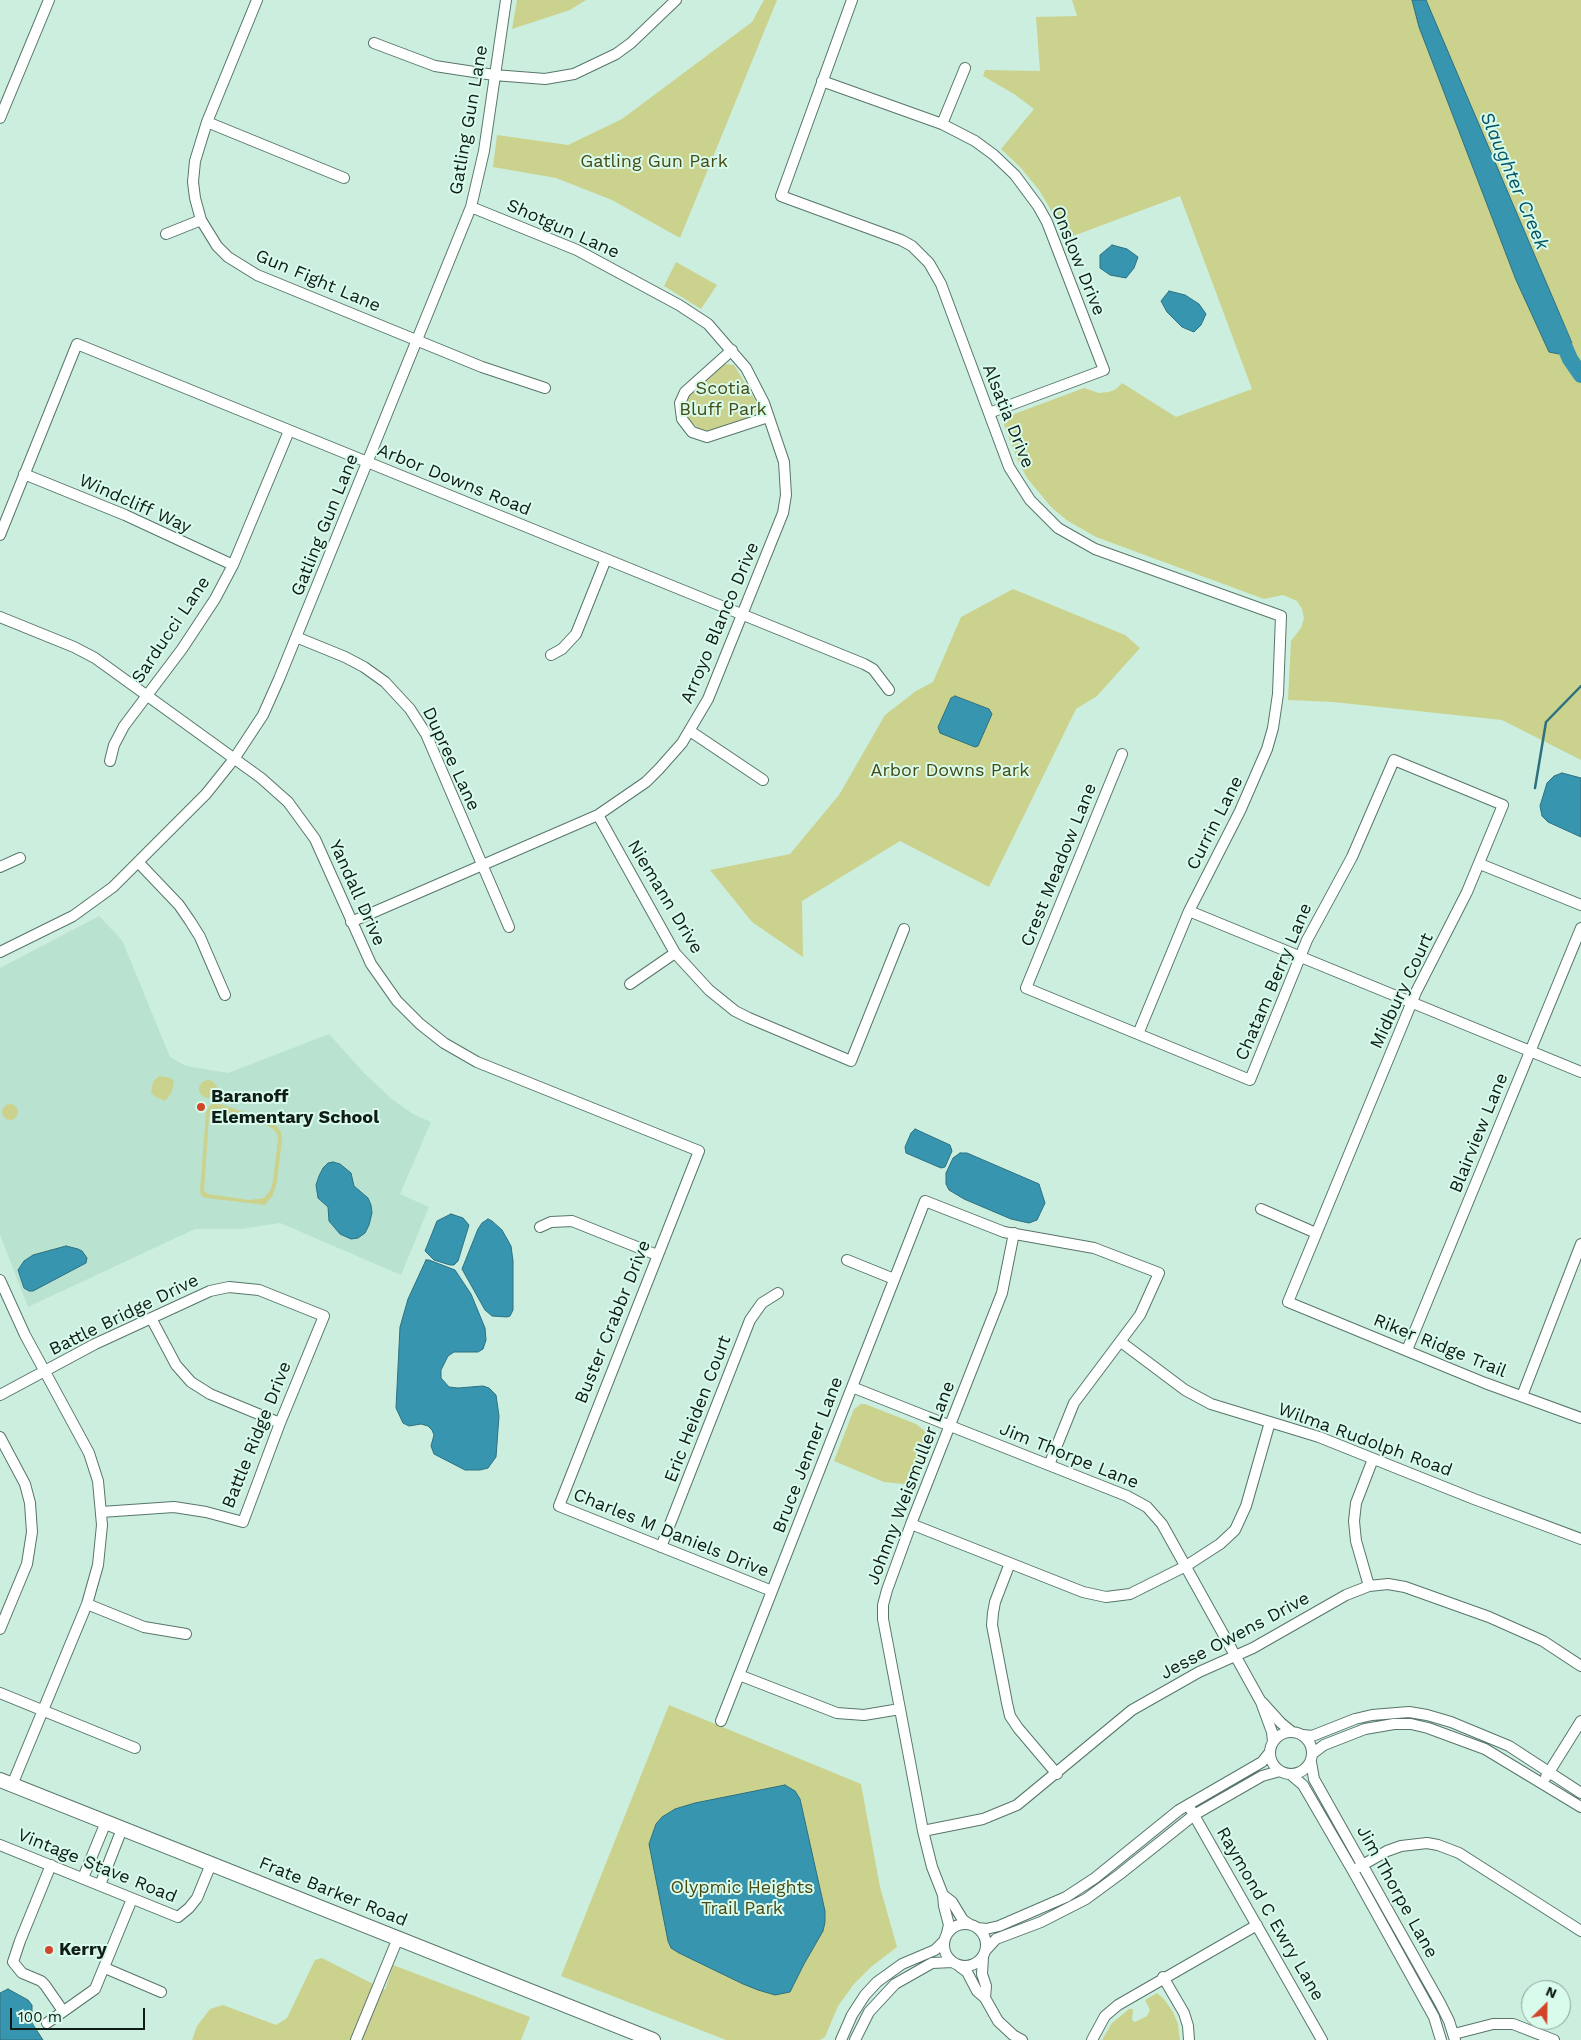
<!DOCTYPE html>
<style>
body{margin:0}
#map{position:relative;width:1581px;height:2040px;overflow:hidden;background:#cceedf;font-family:"Work Sans",sans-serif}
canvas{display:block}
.north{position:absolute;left:1521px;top:1980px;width:50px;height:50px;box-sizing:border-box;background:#d9fbec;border:1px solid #89a297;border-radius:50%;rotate:23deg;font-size:14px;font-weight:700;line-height:20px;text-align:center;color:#101c17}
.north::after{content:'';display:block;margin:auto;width:18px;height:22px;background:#d14629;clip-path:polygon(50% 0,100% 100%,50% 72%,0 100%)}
.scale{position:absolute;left:10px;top:2008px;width:135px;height:22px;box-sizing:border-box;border:2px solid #101c17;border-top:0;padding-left:6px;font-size:15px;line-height:18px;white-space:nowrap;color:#101c17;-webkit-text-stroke:4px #d9fbec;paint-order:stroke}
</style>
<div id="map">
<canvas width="1581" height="2040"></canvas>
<div class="north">N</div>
<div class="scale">100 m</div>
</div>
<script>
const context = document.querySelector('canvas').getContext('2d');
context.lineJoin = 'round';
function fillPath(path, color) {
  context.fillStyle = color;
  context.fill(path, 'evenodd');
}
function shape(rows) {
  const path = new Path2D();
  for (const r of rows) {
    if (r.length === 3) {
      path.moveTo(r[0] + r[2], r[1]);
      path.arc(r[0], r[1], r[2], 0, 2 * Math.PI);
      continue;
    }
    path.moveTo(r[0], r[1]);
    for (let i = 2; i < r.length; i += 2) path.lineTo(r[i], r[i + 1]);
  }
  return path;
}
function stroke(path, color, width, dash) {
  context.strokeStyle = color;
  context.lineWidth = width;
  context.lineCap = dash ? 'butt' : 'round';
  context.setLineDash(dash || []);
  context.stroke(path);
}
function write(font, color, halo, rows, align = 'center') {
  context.font = font + ' "Work Sans",sans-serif';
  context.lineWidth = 4;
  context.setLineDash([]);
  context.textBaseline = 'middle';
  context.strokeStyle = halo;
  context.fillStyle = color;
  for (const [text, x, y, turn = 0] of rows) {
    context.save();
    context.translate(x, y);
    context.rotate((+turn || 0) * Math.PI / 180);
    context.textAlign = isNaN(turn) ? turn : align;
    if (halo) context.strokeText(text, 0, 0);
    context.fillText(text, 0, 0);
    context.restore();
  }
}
fillPath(shape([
 [99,916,122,940,170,1057,186,1066,228,1073,329,1034,364,1073,392,1099,413,1114,431,1122,400,1194,429,1207,401,1275,280,1223,242,1229,195,1229,28,1307,0,1235,0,968]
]), '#b9e3d0');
fillPath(shape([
 [517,0,586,0,570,10,512,29],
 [764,0,777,0,680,238,612,200,556,178,493,167,497,135,568,145,622,119,752,22],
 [1072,0,1581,0,1581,760,1502,720,1333,702,1288,700,1291,641,1301,628,1304,618,1302,609,1297,601,1283,595,1264,599,1096,537,1068,521,1052,508,1027,478,1018,461,1004,425,1006,417,1084,388,1099,393,1109,392,1116,389,1122,383,1176,417,1252,389,1180,196,1065,239,1054,215,1039,190,1020,167,1001,149,1034,109,1014,94,983,76,985,70,1040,71,1036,17,1077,16],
 [676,262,717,285,701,309,664,286],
 [725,364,734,365,758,405,753,417,709,431,698,428,687,418,686,400,690,393],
 [1013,589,1125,635,1140,648,1097,696,1076,709,989,887,900,841,802,901,803,957,752,922,710,870,790,854,839,795,885,715,916,691,933,682,961,617],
 [159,1076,171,1078,174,1081,172,1092,165,1101,156,1097,151,1093,153,1082],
 [208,1089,9],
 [218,1103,269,1121,276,1125,281,1132,282,1139,277,1182,273,1195,265,1205,206,1198,201,1196,200,1191,206,1112,210,1105],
 [213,1111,266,1125,272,1128,277,1134,278,1140,273,1180,271,1189,264,1198,249,1200,208,1194,204,1191,209,1117],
 [10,1112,8],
 [861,1404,865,1404,916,1424,926,1432,926,1454,920,1471,911,1482,904,1484,884,1482,834,1461,854,1409],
 [669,1705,861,1784,880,1887,897,1947,871,1967,854,1984,838,2006,825,2037,820,2040,726,2040,561,1976],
 [322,1958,385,1990,393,1965,530,2017,521,2040,192,2040,197,2026,210,2009,223,2005,276,2025,287,2018,315,1960],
 [1157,1993,1164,1999,1173,2012,1178,2024,1180,2040,1102,2040,1112,2023,1129,2009,1133,2009,1132,2020,1135,2022,1147,2016,1150,2010,1145,2000]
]), '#cbd28e');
const water = shape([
 [1412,0,1426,0,1572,343,1559,354,1549,352,1516,280,1419,27,1412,0],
 [1112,245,1127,249,1138,257,1134,268,1126,278,1110,275,1100,268,1100,255,1112,245],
 [1169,291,1185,295,1199,304,1206,314,1201,325,1194,332,1182,327,1167,312,1161,301,1169,291],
 [955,696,989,709,992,714,978,746,975,747,940,733,938,727,951,698,955,696],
 [1562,773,1581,778,1581,837,1548,822,1542,816,1540,806,1547,783,1554,776,1562,773],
 [915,1129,950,1145,952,1151,945,1167,941,1168,906,1153,905,1147,911,1133,915,1129],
 [960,1153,967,1153,1039,1184,1045,1203,1037,1220,1029,1223,1011,1219,964,1199,949,1190,946,1184,946,1173,953,1158,960,1153],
 [333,1162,340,1164,351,1173,354,1186,368,1198,371,1205,372,1213,369,1225,365,1233,358,1238,351,1239,340,1234,329,1221,328,1207,318,1198,316,1185,319,1176,323,1168,328,1163,333,1162],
 [451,1214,463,1218,469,1225,458,1261,454,1265,450,1265,434,1260,425,1251,437,1221,451,1214],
 [488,1219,492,1221,502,1230,511,1246,513,1261,513,1310,510,1316,507,1317,492,1316,485,1310,462,1269,478,1229,482,1223,488,1219],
 [66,1246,78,1249,82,1251,87,1258,86,1263,33,1291,29,1291,24,1288,18,1270,24,1261,33,1255,66,1246],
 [426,1260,429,1260,455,1270,471,1294,485,1328,486,1340,483,1349,478,1352,454,1352,448,1356,441,1370,441,1378,449,1387,458,1388,483,1386,489,1388,496,1395,499,1416,496,1457,488,1468,480,1470,465,1470,434,1454,431,1446,434,1435,432,1430,428,1426,421,1424,409,1426,403,1423,396,1408,400,1327,408,1299,426,1260],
 [785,1785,795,1791,800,1799,825,1911,825,1922,823,1931,804,1964,790,1992,775,1995,758,1990,743,1984,679,1953,671,1948,668,1941,649,1844,656,1824,662,1817,675,1809,695,1803,785,1785],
 [8,1989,28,2000,32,2005,32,2023,43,2040,0,2040,0,1993,8,1989]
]);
fillPath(water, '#3895af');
stroke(water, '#2c7181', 1);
stroke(shape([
 [1535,788,1546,722,1581,686]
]), '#2c7181', 2.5);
stroke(shape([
 [1557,329,1570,359,1581,375]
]), '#3895af', 16);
const street = shape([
 [257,0,207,122,195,161,193,182,195,198,201,220,217,246,228,257,257,275,482,367,545,388],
 [852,0,781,196,901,240,912,246,929,263,941,284,1009,467,1030,500,1058,528,1095,549,1281,616,1278,694,1273,728,1267,749,1240,811,1189,911,1138,1034],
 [374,43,435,66,494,75,545,79,574,74,616,54,631,43,676,0],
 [822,81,942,124,975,141,994,155,1015,175,1038,206,1047,222,1104,370,989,413],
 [0,118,49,0],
 [207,122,344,178],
 [942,124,965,68],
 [166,234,201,220],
 [732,350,685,392,680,403,682,419,692,432,707,437,768,417],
 [24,474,125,515,233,565],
 [0,535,77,344,864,664,873,669,889,690],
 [0,617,74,647,95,658,261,778,288,802,315,839,371,964,397,1001,420,1024,444,1043,477,1062,699,1151,559,1506,772,1591],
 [296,637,345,657,364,667,385,682,410,709,426,734,509,927],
 [551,655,562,649,576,634,606,559],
 [690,731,763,780],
 [1122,754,1026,988,1250,1080,1307,940,1352,857,1394,760,1503,805,1467,892,1416,992,1288,1302,1485,1383,1581,1418],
 [110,761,114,745,124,726,182,649,215,599,233,565,289,431],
 [598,815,675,953,709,990,735,1011,749,1018,851,1061,904,929],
 [138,862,179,905,190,921,200,937,225,995],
 [1480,864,1581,905],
 [0,867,20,858],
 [1189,911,1581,1072],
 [351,922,598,815,646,782,659,769,682,743,708,699,783,513,786,495,784,462,764,403,746,368,708,324,679,305,577,250,471,207],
 [0,952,73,916,113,887,206,794,234,759,263,715,279,679,471,207,484,151,506,0],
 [630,984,675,953],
 [1261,1209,1316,1233],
 [540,1227,551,1222,572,1221,657,1255],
 [847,1260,894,1279],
 [0,1280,25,1335,89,1453,98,1481,102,1525,98,1565,87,1604,12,1785],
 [151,1318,176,1365,191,1382,210,1394,280,1423],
 [1121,1342,1185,1390,1211,1404,1319,1437,1474,1499,1581,1539],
 [1407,1350,1581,928],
 [852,1387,1127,1496,1147,1507,1162,1524,1261,1702,1272,1732,1273,1742],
 [0,1395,95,1344,210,1291,229,1287,259,1290,324,1316,280,1423,243,1522,206,1512,174,1507,101,1512],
 [1522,1396,1581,1244],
 [0,1437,25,1484,30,1503,32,1532,27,1564,0,1629],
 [911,1524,1083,1592,1106,1597,1130,1594,1186,1566,1220,1544,1235,1530,1246,1506,1270,1422],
 [661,1547,750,1320,762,1303,778,1293],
 [1010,1563,995,1602,993,1613,992,1625,1007,1703,1010,1716,1018,1728,1057,1774],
 [1369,1586,1356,1541,1354,1521,1356,1503,1373,1459],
 [87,1604,144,1627,186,1634],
 [739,1675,837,1713,864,1715,900,1709],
 [0,1693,135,1748],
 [1262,1702,1281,1723,1292,1732],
 [721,1721,925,1201,1004,1232,1094,1248,1159,1273,1140,1315,1074,1403,1049,1465],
 [1291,1753,21],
 [1303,1735,1312,1736,1355,1719,1372,1715,1409,1712,1427,1715,1451,1722,1509,1746,1581,1793],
 [1312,1754,1324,1745,1365,1729,1394,1724,1411,1724,1428,1728,1485,1749,1581,1807],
 [1311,1762,1314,1779,1440,2003,1449,2021,1455,2040],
 [1290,1774,1303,1785,1353,1871,1434,2017,1441,2040],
 [1546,1777,1581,1721],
 [1191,1810,1322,2040],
 [923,1831,983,1819,1017,1805,1132,1710,1199,1672,1253,1648,1346,1595,1369,1586,1388,1584,1405,1587,1489,1617,1543,1641,1581,1666],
 [0,1845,178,1917,189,1908,197,1898,211,1864],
 [51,1865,20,1941,13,1962,22,1973,41,1981,45,1985,63,2011],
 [1359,1867,1387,1851,1401,1846,1427,1843,1438,1845,1459,1853,1581,1931],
 [83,1878,106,1822],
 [100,1885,122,1829],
 [943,1895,952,1902,963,1920,969,1924],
 [965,1945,21],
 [978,1928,986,1929,999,1926,1066,1897,1095,1878,1179,1810,1262,1762,1270,1752],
 [947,1933,949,1925,944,1906,943,1895,932,1867,923,1831,883,1619,883,1605,887,1590,911,1524,1002,1293,1014,1233],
 [986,1950,996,1939,1041,1922,1086,1899,1120,1874,1194,1815,1262,1776,1280,1771],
 [983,1957,982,1974,986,1986,985,1998],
 [959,1966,967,1972,977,1991,985,1998,998,2021,1013,2035,1022,2040],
 [105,1968,161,1992],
 [1163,1977,1184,2013,1188,2026,1189,2040],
 [47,2023,95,1989,132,1899],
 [1454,2034,1493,2024,1513,2024,1554,2040],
 [356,2040,398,1938],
 [841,2040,852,2015,865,1995,877,1982,902,1964,935,1950,944,1941],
 [855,2040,869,2012,895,1984,932,1963,952,1962],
 [1092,2040,1105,2016,1118,2005,1257,1925]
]);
const secondary = shape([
 [0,1780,653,2040]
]);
stroke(street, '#577669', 12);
stroke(secondary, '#577669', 16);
stroke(street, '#fff', 10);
stroke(secondary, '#fff', 14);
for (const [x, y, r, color] of [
 [201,1107,5,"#d14629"],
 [49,1950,5,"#d14629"]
]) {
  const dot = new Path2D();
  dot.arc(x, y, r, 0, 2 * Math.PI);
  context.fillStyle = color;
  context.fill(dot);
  stroke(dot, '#d9fbec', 2);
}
write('18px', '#101c17', '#d9fbec', [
 ["Gatling Gun Lane",469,120,-80],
 ["Shotgun Lane",563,229,24],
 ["Onslow Drive",1078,261,68],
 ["Gun Fight Lane",318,281,23],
 ["Alsatia Drive",1008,416,68],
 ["Arbor Downs Road",454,480,22],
 ["Windcliff Way",135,504,24],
 ["Gatling Gun Lane",325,525,-68],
 ["Arroyo Blanco Drive",720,623,-67],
 ["Sarducci Lane",171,630,-56],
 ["Dupree Lane",451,759,65],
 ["Currin Lane",1215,823,-63],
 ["Crest Meadow Lane",1059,865,-68],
 ["Yandall Drive",357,893,66],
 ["Niemann Drive",665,897,59],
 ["Chatam Berry Lane",1274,982,-67],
 ["Midbury Court",1402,991,-65],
 ["Blairview Lane",1479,1133,-68],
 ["Battle Bridge Drive",124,1315,-26],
 ["Buster Crabbr Drive",613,1322,-68],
 ["Riker Ridge Trail",1440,1346,22],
 ["Eric Heiden Court",698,1409,-69],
 ["Battle Ridge Drive",257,1435,-68],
 ["Wilma Rudolph Road",1365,1440,20],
 ["Bruce Jenner Lane",808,1455,-69],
 ["Jim Thorpe Lane",1069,1456,22],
 ["Johnny Weismuller Lane",911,1483,-69],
 ["Charles M Daniels Drive",671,1533,22],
 ["Jesse Owens Drive",1235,1636,-28],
 ["Vintage Stave Road",97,1866,22],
 ["Frate Barker Road",333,1892,22],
 ["Jim Thorpe Lane",1397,1892,61],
 ["Raymond C Ewry Lane",1270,1914,60]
]);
write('18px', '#464a14', '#d9fbec', [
 ["Gatling Gun Park",654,162],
 ["Scotia",723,389],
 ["Bluff Park",723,410],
 ["Arbor Downs Park",950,771],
 ["Olypmic Heights",742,1888],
 ["Trail Park",742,1909]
]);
write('bold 18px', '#101c17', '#d9fbec', [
 ["Baranoff",211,1097],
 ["Elementary School",211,1118],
 ["Kerry",59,1950]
], 'left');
write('italic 19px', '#035567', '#d9fbec', [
 ["Slaughter Creek",1514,181,67]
]);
</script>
